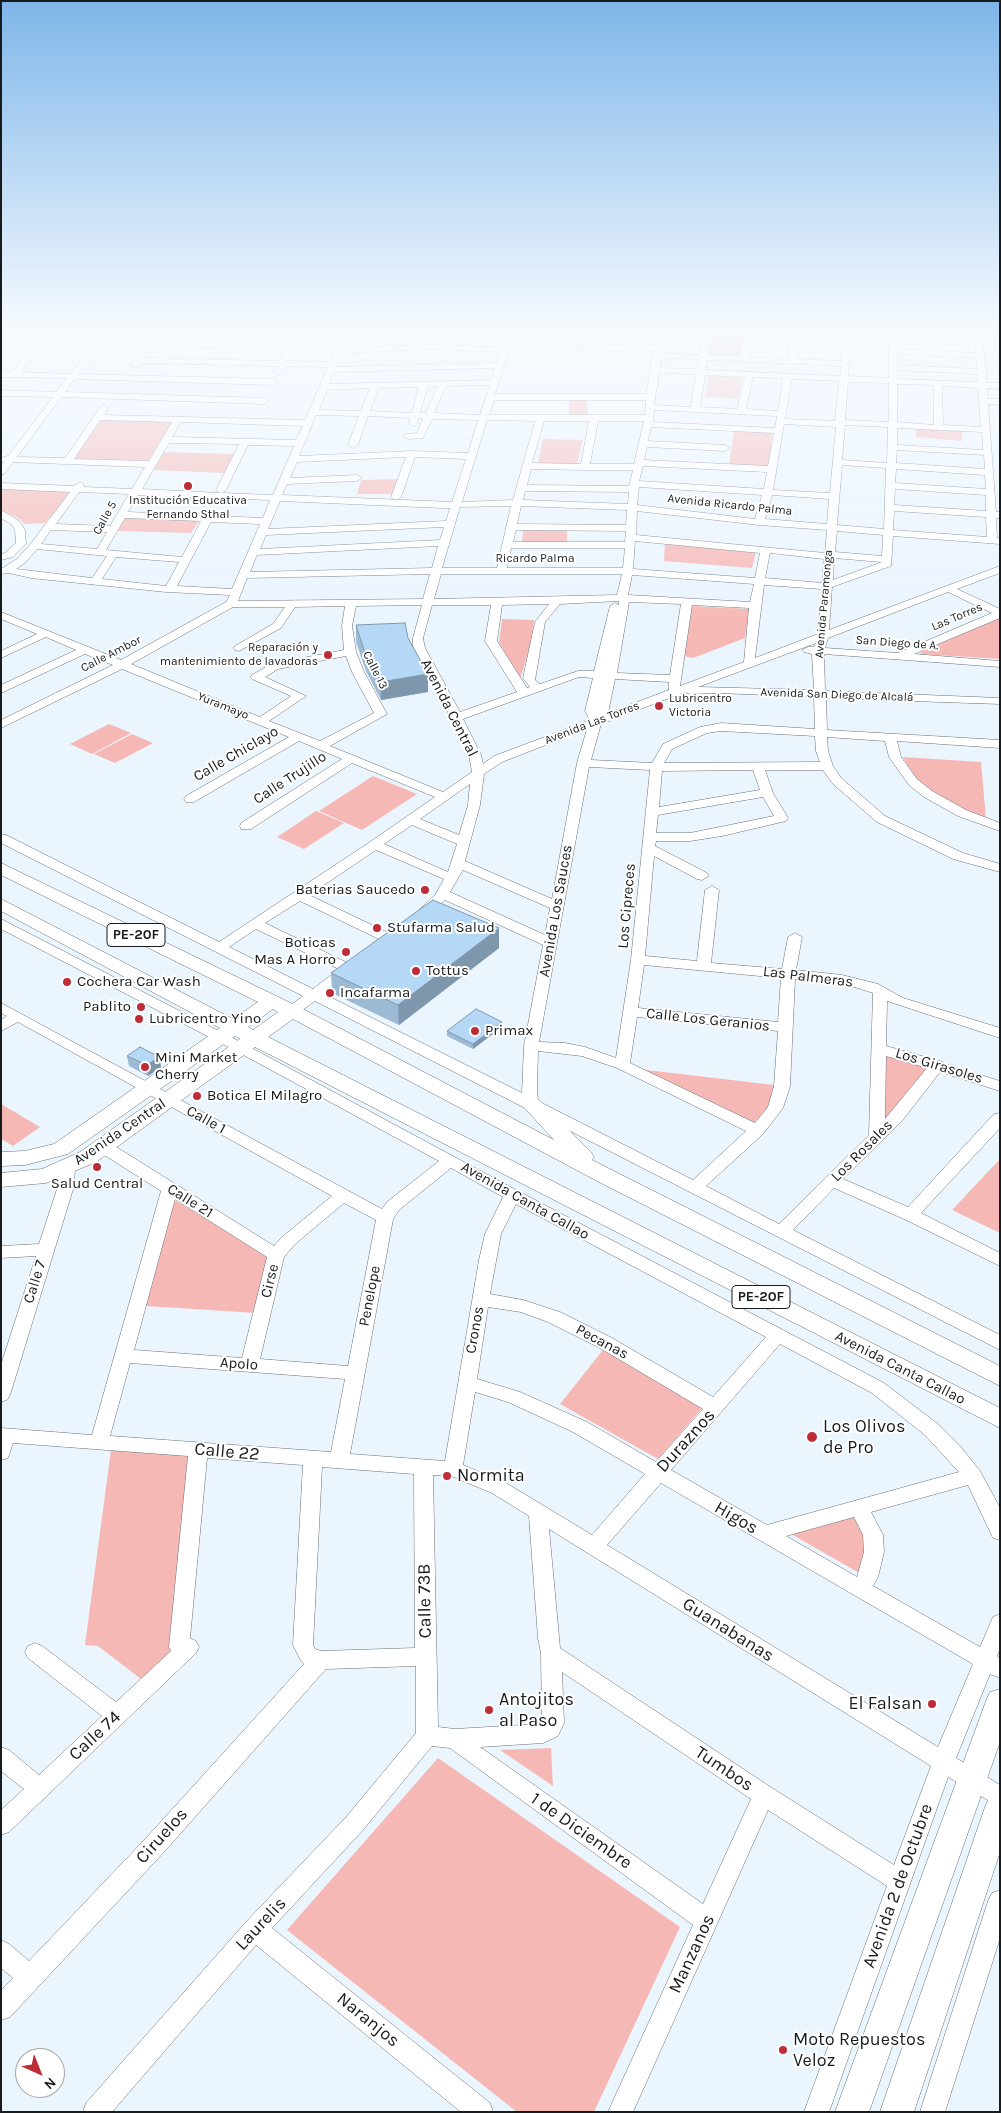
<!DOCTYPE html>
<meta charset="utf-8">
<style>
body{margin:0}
#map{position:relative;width:1001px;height:2113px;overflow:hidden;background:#ebf5fe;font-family:Karla,sans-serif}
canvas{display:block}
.frame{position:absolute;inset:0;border:2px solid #171b1e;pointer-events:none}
.north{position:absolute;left:15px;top:2048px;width:50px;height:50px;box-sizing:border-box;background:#fff;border:1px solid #a2a4a5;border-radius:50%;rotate:136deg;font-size:14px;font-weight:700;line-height:20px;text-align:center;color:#171b1e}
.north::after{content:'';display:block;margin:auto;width:18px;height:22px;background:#bd2d38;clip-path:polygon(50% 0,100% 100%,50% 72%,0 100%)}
</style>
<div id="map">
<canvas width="1001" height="2113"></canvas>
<div class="frame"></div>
<div class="north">N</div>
</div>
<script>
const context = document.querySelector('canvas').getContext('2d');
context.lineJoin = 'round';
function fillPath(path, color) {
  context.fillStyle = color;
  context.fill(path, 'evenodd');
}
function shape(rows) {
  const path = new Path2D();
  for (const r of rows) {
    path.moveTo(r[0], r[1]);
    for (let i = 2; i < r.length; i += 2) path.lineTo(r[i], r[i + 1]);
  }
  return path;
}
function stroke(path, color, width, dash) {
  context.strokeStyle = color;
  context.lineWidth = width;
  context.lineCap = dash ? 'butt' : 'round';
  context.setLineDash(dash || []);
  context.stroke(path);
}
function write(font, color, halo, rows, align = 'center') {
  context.font = font + ' Karla,sans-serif';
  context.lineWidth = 4;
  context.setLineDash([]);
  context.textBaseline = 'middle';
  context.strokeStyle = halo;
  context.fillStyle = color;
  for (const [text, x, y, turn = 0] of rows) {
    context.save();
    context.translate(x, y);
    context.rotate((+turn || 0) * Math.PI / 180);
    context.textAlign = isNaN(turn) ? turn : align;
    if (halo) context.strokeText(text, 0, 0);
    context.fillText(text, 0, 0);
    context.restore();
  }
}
fillPath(shape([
 [212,328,295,328,292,336,208,333],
 [712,328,746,328,742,357,708,355],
 [709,375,743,377,738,399,705,397],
 [569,399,587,399,588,417,569,417],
 [102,419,173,420,147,463,72,460],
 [915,427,962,429,962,441,916,437],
 [734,430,772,433,769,468,729,465],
 [543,439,583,440,577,464,538,463],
 [163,452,234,454,224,473,151,470],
 [401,479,394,494,357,494,361,480],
 [1,488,72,491,45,523,25,524,18,518,1,510],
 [125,517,199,521,191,533,117,531],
 [523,530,567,530,567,543,522,542],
 [665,543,756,553,752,568,664,561],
 [692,606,749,609,745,638,693,658,684,656],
 [1000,617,1000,659,920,654,923,651],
 [502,619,534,620,531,643,520,679,499,642],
 [109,724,131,733,92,754,70,744],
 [132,734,153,743,115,763,94,754],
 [903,757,981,762,986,819,943,800,916,782],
 [373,776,417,794,362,830,319,811],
 [316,811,344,823,304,849,277,837],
 [884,1054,931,1067,882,1127],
 [638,1069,774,1085,770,1106,754,1123],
 [1,1104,40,1127,13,1146,1,1139],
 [1000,1159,1000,1233,952,1210],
 [173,1199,271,1257,256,1313,146,1306],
 [603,1350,704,1406,658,1459,560,1404],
 [111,1450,199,1456,181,1648,141,1679,98,1646,85,1645],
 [857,1514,863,1531,865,1556,861,1574,791,1534],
 [551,1748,553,1786,500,1750],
 [438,1758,680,1927,594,2112,517,2112,287,1930]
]), '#f6b8b5');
const minor = shape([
 [1,328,8,328,1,332,1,328],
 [48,328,56,328,21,372,71,374,105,328,113,328,79,374,273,379,277,382,273,385,75,379,65,392,264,398,268,401,264,404,61,397,17,457,65,458,101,406,104,405,108,408,104,415,305,420,328,367,285,366,281,374,278,375,274,372,277,366,140,363,137,367,131,367,130,365,157,328,165,328,144,358,279,361,285,349,201,347,198,351,191,349,204,328,212,328,204,342,288,344,296,328,304,328,287,361,330,362,345,328,353,328,344,348,379,347,390,328,398,328,388,346,431,345,502,347,505,337,439,335,435,333,439,331,507,332,508,328,516,328,516,330,659,330,659,328,667,328,662,353,700,355,704,328,712,328,708,355,740,356,746,328,754,328,749,357,788,359,791,328,799,328,796,359,841,361,844,328,852,328,848,376,889,378,889,328,897,328,897,349,976,353,974,336,967,328,975,328,982,336,987,383,1000,383,1000,389,987,388,988,399,1000,399,1000,405,988,404,996,512,1000,512,1000,518,996,518,997,538,1000,538,1000,544,893,536,891,566,832,587,829,630,1000,566,1000,573,957,589,1000,609,1000,618,914,654,1000,661,1000,667,824,654,825,691,1000,698,1000,704,826,698,827,730,1000,740,1000,748,897,741,901,757,917,779,932,791,966,810,1000,823,1000,831,958,816,924,797,909,785,889,757,885,741,827,737,828,751,833,766,841,778,885,816,963,853,1000,864,1000,872,953,859,877,822,833,784,823,770,765,770,773,793,788,818,786,821,722,836,690,841,656,841,655,846,707,873,709,876,702,880,697,879,654,856,645,956,697,961,705,890,712,886,719,890,711,963,782,969,788,937,795,933,802,937,796,970,842,975,878,984,903,998,1000,1028,1000,1038,887,1001,886,1046,943,1062,945,1064,1000,1081,1000,1091,940,1072,902,1121,843,1179,908,1207,994,1114,1000,1113,1000,1128,921,1213,1000,1253,1000,1266,904,1219,834,1188,793,1230,1000,1335,1000,1350,315,1001,297,1014,287,1014,285,1011,287,1008,303,996,1,843,1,834,6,835,219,942,370,842,435,797,352,763,251,829,241,829,240,826,241,823,342,759,299,741,194,802,186,802,184,799,186,796,289,737,122,669,1,728,1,720,113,665,85,654,1,693,1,685,76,650,46,637,1,658,1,651,37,634,1,619,1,612,121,660,226,602,230,595,166,592,31,578,9,573,1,574,1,569,17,559,29,546,70,492,1,489,1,483,74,486,80,482,83,483,84,487,132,489,145,467,13,462,4,474,1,475,1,465,4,462,2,461,1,458,8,456,53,397,1,396,1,390,56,392,67,378,1,377,1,371,12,372,48,328],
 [514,334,658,334,655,346,558,346,554,348,558,350,654,351,646,394,495,394,514,334],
 [431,349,500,352,497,363,336,367,342,353,431,349],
 [897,354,976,358,977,369,897,365,897,354],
 [662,358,699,359,697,369,660,368,662,358],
 [707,360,841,366,840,376,706,370,707,360],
 [495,368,491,380,329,384,334,372,495,368],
 [897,370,977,374,978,382,897,379,897,370],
 [659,373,696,374,691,407,654,405,659,373],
 [705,375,745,377,737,409,700,407,705,375],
 [753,377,783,378,778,411,746,409,753,377],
 [792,379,839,381,835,421,785,419,792,379],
 [848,382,889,383,889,422,845,420,848,382],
 [897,384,934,385,934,425,897,422,897,384],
 [490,385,480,415,434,413,446,386,490,385],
 [438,386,426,413,420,413,428,387,438,386],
 [942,386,978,388,981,427,943,425,942,386],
 [419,387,412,413,370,411,379,388,419,387],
 [370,388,361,411,319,410,327,390,370,388],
 [494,400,646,400,645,415,489,415,494,400],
 [654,410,777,416,775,428,653,422,654,410],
 [316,415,359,416,348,445,353,448,358,445,368,416,410,418,409,423,413,426,416,425,419,418,423,418,417,433,405,434,403,436,408,439,423,438,432,419,478,420,468,453,412,451,299,456,316,415],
 [100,420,172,422,149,461,74,459,100,420],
 [487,420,535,421,513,500,462,502,487,420],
 [544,421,589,421,581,464,532,463,544,421],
 [598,421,644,421,634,464,590,464,598,421],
 [181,422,303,426,296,440,172,437,181,422],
 [784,424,836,427,830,493,773,490,784,424],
 [845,425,888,427,887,463,842,460,845,425],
 [651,427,774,433,768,466,644,460,647,447,725,451,730,448,725,445,648,441,651,427],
 [897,428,982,432,983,450,897,445,897,428],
 [169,443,239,444,216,490,220,493,142,489,169,443],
 [248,445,294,446,273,495,222,493,226,490,248,445],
 [897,450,984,455,985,469,896,463,897,450],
 [406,457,391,497,393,499,399,499,401,497,415,457,466,459,452,502,282,495,287,484,357,481,362,478,357,475,290,478,297,462,406,457],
 [842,465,886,468,884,529,837,525,842,465],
 [643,466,767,472,764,489,639,481,643,466],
 [531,469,585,470,633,470,629,486,527,485,531,469],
 [896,469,985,475,986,489,895,483,896,469],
 [639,487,762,495,755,519,637,505,639,487],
 [895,489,986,495,986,511,894,505,895,489],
 [525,491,629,492,628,504,523,500,525,491],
 [79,492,129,494,110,526,56,524,79,492],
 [138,495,270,500,263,518,128,512,138,495],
 [772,495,829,499,827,524,765,519,772,495],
 [280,501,443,508,450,508,446,521,268,529,280,501],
 [511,506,497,568,442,568,460,507,511,506],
 [521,506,627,510,626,525,517,524,521,506],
 [637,511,759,525,827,530,825,553,636,535,637,511],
 [894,511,986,517,987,537,893,530,894,511],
 [125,518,201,521,182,557,106,550,125,518],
 [211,522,260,524,232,589,177,586,211,522],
 [444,527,440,540,260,549,266,535,444,527],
 [51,530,107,532,97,549,41,544,51,530],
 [516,530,626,531,625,542,513,542,516,530],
 [837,531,883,535,882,556,835,552,837,531],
 [635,541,760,553,755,578,633,569,635,541],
 [438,546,432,568,250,572,257,555,438,546],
 [511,548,625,548,623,568,507,568,511,548],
 [37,549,107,556,92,578,16,569,25,563,37,549],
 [770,553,824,559,822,583,765,578,770,553],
 [116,557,179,562,166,586,102,579,116,557],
 [834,558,882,562,833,580,834,558],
 [430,574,423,599,238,601,247,578,430,574],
 [441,574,622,574,617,595,434,599,441,574],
 [632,575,754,584,750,602,628,595,632,575],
 [764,585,822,589,818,634,755,658,764,585],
 [948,592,992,613,898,653,825,648,828,638,948,592],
 [619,601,619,605,615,603,610,606,594,671,578,671,540,684,535,680,545,622,560,604,619,601],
 [629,602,681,604,670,675,617,673,629,602],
 [549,604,535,622,523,678,530,687,527,688,497,641,502,605,549,604],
 [422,605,413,638,413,648,439,694,469,755,472,772,443,792,330,746,387,714,364,672,356,652,352,626,356,606,422,605],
 [432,605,491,605,485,641,517,692,460,712,425,648,423,638,432,605],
 [692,605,749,608,744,662,680,686,692,605],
 [345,606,342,626,344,650,271,664,252,675,250,677,252,679,291,696,260,717,131,664,233,607,285,607,273,624,235,646,233,648,235,650,239,651,281,628,295,607,345,606],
 [816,643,814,647,808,647,802,650,804,652,812,654,814,690,698,687,816,643],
 [346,656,352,672,374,713,320,741,269,721,306,696,265,677,278,669,346,656],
 [579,677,593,678,585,711,590,720,494,756,483,764,481,755,463,719,579,677],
 [615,679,669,682,669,690,608,713,615,679],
 [685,692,690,694,719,693,814,697,815,729,721,723,700,727,663,744,652,763,591,760,601,724,685,692],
 [587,729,577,763,552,899,465,861,480,805,484,774,502,762,587,729],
 [721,731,815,736,816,751,820,762,664,763,672,749,707,733,721,731],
 [589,767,650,770,631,960,616,1058,585,1047,565,1043,539,1042,589,767],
 [753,770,760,790,659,807,662,771,753,770],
 [470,784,468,805,459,835,420,819,470,784],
 [763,797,774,816,690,833,656,833,658,815,763,797],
 [412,825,457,844,448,872,384,844,412,825],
 [376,850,444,879,435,895,417,912,415,915,417,918,427,918,445,900,543,945,524,1046,522,1093,324,994,354,972,356,969,354,966,265,923,300,901,385,942,395,942,397,939,395,936,309,895,376,850],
 [463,870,550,908,545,935,450,892,463,870],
 [256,929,339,969,313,989,229,947,256,929],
 [644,965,781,978,778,1022,638,1008,644,965],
 [795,979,842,983,873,993,869,1135,779,1224,706,1186,763,1134,783,1108,790,1086,795,979],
 [637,1017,778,1031,774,1086,768,1107,755,1123,630,1063,637,1017],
 [538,1051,582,1056,617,1068,746,1131,693,1180,538,1101,537,1090,538,1051],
 [886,1056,927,1068,885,1119,886,1056],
 [1,510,19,521,25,530,26,544,13,557,1,560,1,554,5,553,16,543,15,530,12,525,1,518,1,510],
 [1,919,246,1045,518,1191,884,1383,939,1425,960,1446,980,1471,1000,1508,1000,1540,993,1538,968,1485,871,1512,883,1535,884,1552,878,1577,873,1586,980,1647,993,1617,1000,1614,1000,1649,997,1656,1000,1658,1000,1678,990,1674,956,1758,1000,1785,1000,1807,948,1777,829,2112,804,2112,887,1886,768,1810,633,2112,608,2112,693,1925,450,1748,432,1746,363,1830,272,1928,490,2103,493,2112,461,2112,256,1945,112,2112,83,2112,86,2103,247,1921,347,1816,416,1733,416,1666,326,1669,164,1852,10,2017,1,2020,1,1990,13,1978,1,1968,1,1940,9,1944,29,1961,148,1836,304,1664,301,1661,293,1645,303,1465,207,1458,190,1638,196,1641,199,1647,196,1653,9,1832,1,1835,1,1810,24,1789,1,1771,1,1747,9,1750,39,1775,102,1716,28,1658,25,1652,28,1646,35,1643,42,1646,116,1702,171,1651,169,1647,188,1456,13,1443,8,1458,1,1460,1,1428,92,1435,161,1191,98,1151,96,1147,98,1143,104,1142,110,1143,274,1246,282,1237,332,1196,18,1022,1,1031,1,1020,7,1016,1,1013,1,1003,382,1209,387,1202,439,1161,236,1051,1,929,1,919],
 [451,1168,503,1197,485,1234,479,1260,445,1461,350,1454,393,1219,399,1210,451,1168],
 [175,1199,267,1257,242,1358,134,1350,175,1199],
 [344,1203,376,1220,348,1366,260,1359,284,1257,294,1245,344,1203],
 [516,1204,766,1337,713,1397,612,1338,560,1312,523,1300,490,1294,501,1234,516,1204],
 [488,1307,521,1312,548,1322,600,1348,703,1409,656,1462,587,1422,520,1392,477,1379,488,1307],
 [780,1344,872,1393,925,1435,959,1472,767,1525,671,1470,780,1344],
 [130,1363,345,1379,331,1452,110,1436,130,1363],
 [475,1392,508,1402,573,1432,645,1474,592,1535,506,1483,463,1465,475,1392],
 [322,1467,414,1474,415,1648,321,1651,315,1649,313,1645,322,1467],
 [433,1475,451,1476,492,1493,529,1516,538,1638,541,1653,542,1722,540,1724,455,1729,438,1727,433,1475],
 [661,1483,973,1664,938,1747,607,1545,661,1483],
 [854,1517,863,1535,864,1552,857,1577,786,1536,854,1517],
 [549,1529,931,1766,894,1865,772,1788,560,1648,549,1529],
 [562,1672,751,1799,703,1904,480,1747,543,1743,558,1736,564,1723,562,1672],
 [67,1163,73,1164,75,1168,74,1186,10,1395,7,1400,1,1402,1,1365,36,1256,1,1258,1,1246,39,1244,58,1186,59,1168,61,1164,67,1163],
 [1000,1890,1000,1938,945,2112,920,2112,988,1901,992,1893,1000,1890]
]);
const major = shape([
 [1,863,299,1007,554,1140,521,1104,524,1099,531,1097,538,1099,591,1152,594,1157,592,1160,1000,1366,1000,1386,599,1182,293,1019,268,1037,1000,1408,1000,1428,255,1047,96,1162,46,1183,1,1187,1,1173,42,1169,80,1152,240,1039,235,1036,68,1154,25,1165,1,1166,1,1152,25,1151,54,1144,220,1028,1,911,1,899,233,1019,258,1002,1,875,1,863],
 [273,1009,278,1012,253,1030,248,1027,273,1009],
 [1000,1689,1000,1742,869,2112,835,2112,986,1701,990,1692,1000,1689],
 [1000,1793,1000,1852,914,2112,880,2112,985,1807,990,1797,1000,1793]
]);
stroke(minor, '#687078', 1);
stroke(major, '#687078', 1);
fillPath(minor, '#fff');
fillPath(major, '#fff');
fillPath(shape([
 [356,625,408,638,428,692,381,700,366,671,356,642],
 [499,948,399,1025,332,993,331,973],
 [502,1027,473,1049,447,1036,447,1031],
 [127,1056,159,1057,161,1067,148,1076,129,1066]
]), '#9dbad4');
fillPath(shape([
 [428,674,428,692,381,700,381,682],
 [499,928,499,948,399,1025,398,1005],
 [502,1022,502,1027,473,1049,473,1044],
 [159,1057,161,1067,148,1076,147,1065]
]), '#7f97ad');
const building = shape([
 [405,623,408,638,428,674,381,682,365,653,356,625,405,623],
 [433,900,499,928,398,1005,331,973,433,900],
 [476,1009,502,1022,473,1044,447,1031,476,1009],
 [140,1047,159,1057,147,1065,127,1056,140,1047]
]);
fillPath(building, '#b6d8f7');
stroke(building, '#7f97ad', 1);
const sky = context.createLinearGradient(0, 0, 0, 623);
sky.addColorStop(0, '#7eb6e9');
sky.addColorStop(0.53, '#f6faff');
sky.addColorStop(1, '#f6faff00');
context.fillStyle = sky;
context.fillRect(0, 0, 1001, 623);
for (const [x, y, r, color] of [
 [188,486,5,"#bd2d38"],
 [328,655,5,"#bd2d38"],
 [659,706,5,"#bd2d38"],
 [425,890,5,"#bd2d38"],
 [377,928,5,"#bd2d38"],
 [346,952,5,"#bd2d38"],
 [416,971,5,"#bd2d38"],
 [67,982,5,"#bd2d38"],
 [330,993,5,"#bd2d38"],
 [141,1007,5,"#bd2d38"],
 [139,1019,5,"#bd2d38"],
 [475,1031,5,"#bd2d38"],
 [145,1067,5,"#bd2d38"],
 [197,1096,5,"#bd2d38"],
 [97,1167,5,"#bd2d38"],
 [812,1437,6,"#bd2d38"],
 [447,1476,5,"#bd2d38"],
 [932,1704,5,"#bd2d38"],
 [489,1710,5,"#bd2d38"],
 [783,2050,5,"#bd2d38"]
]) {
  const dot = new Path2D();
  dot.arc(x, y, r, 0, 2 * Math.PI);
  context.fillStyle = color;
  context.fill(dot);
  stroke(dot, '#fff', 2);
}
write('12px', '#171b1e', '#fff', [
 ["Institución Educativa",188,501],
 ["Fernando Sthal",188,515],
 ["Reparación y",318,648,"right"],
 ["mantenimiento de lavadoras",318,662,"right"],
 ["Lubricentro",669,699,"left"],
 ["Victoria",669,713,"left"]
]);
write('12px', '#171b1e', '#fff', [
 ["Avenida Ricardo Palma",730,505,6],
 ["Calle 5",105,518,-61],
 ["Ricardo Palma",535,559],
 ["Avenida Paramonga",824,604,-85],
 ["Las Torres",957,617,-23],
 ["San Diego de A.",897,643,4],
 ["Calle Ambor",111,654,-27],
 ["Calle 13",375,670,63],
 ["Avenida San Diego de Alcalá",837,695,2],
 ["Yuramayo",223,706,22],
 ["Avenida Las Torres",592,723,-21]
]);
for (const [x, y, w] of [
 [136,935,58],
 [761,1297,58]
]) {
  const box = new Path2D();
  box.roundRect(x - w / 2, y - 11.5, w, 23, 4);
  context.fillStyle = '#fff';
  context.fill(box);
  stroke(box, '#171b1e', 1);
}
write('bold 14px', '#171b1e', null, [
 ["PE-20F",136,935],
 ["PE-20F",761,1297]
]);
write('15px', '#171b1e', '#fff', [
 ["Avenida Central",449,708,63],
 ["Calle Chiclayo",236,754,-30],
 ["Calle Trujillo",290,778,-33],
 ["Los Cipreces",627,906,-85],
 ["Avenida Los Sauces",556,911,-80],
 ["Las Palmeras",808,977,7],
 ["Calle Los Geranios",708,1020,6],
 ["Los Girasoles",939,1066,17],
 ["Calle 1",206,1120,29],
 ["Avenida Central",120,1132,-34],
 ["Los Rosales",862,1151,-45],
 ["Calle 21",190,1201,32],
 ["Avenida Canta Callao",525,1201,29],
 ["Cirse",270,1281,-76],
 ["Calle 7",35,1282,-73],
 ["Penelope",370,1296,-79],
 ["Cronos",475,1330,-80],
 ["Pecanas",602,1342,28],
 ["Apolo",239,1364,4],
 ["Avenida Canta Callao",900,1368,27]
]);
write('15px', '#171b1e', '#fff', [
 ["Baterias Saucedo",415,890,"right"],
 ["Stufarma Salud",387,928],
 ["Boticas",336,943,"right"],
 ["Mas A Horro",336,960,"right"],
 ["Tottus",426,971],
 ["Cochera Car Wash",77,982],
 ["Incafarma",340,993],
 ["Pablito",131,1007,"right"],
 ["Lubricentro Yino",149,1019],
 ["Primax",485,1031],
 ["Mini Market",155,1058],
 ["Cherry",155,1075],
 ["Botica El Milagro",207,1096],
 ["Salud Central",97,1184,"center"]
], 'left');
write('18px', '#171b1e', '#fff', [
 ["Los Olivos",823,1427],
 ["de Pro",823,1448],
 ["Normita",457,1476],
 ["Antojitos",499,1700],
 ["al Paso",499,1721],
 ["El Falsan",922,1704,"right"],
 ["Moto Repuestos",793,2040],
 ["Veloz",793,2061]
], 'left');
write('18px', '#171b1e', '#fff', [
 ["Duraznos",686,1441,-48],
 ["Calle 22",227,1452,5],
 ["Higos",736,1518,30],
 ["Calle 73B",425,1601,-91],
 ["Guanabanas",728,1630,32],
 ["Calle 74",95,1736,-43],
 ["Tumbos",724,1769,34],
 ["1 de Diciembre",581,1831,35],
 ["Ciruelos",162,1836,-48],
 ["Avenida 2 de Octubre",898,1886,-70],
 ["Laurelis",261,1924,-47],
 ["Manzanos",692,1954,-65],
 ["Naranjos",368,2020,39]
]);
</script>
